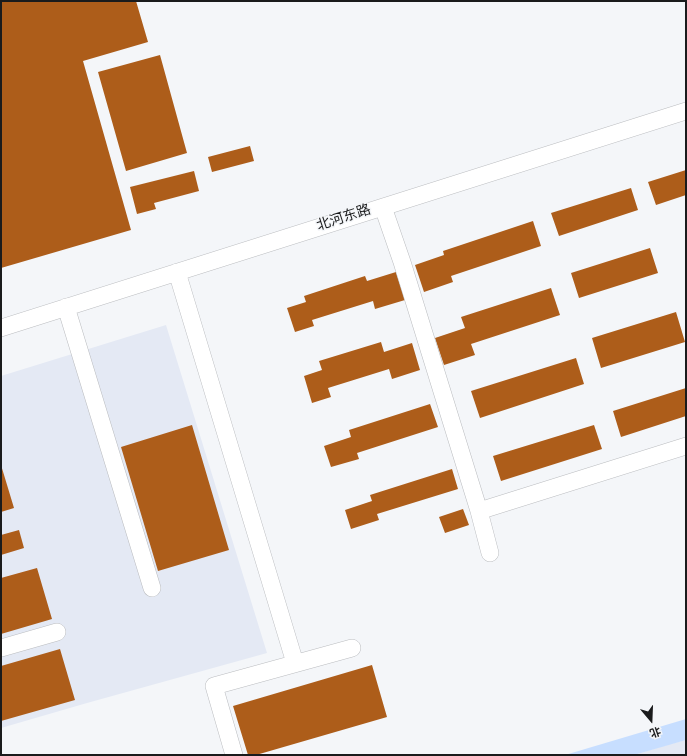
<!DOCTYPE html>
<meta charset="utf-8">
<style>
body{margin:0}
#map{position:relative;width:687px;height:756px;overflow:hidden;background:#f4f6f9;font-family:Spectral,"Noto Sans SC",serif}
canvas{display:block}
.frame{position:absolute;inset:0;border:2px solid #1a1b1c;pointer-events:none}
.north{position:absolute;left:631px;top:700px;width:40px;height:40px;-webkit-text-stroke:3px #f4f6f9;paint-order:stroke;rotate:161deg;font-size:11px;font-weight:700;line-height:16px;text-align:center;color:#1a1b1c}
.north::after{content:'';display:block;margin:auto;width:14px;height:18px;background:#1a1b1c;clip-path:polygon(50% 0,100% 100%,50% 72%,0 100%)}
</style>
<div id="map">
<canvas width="687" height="756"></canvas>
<div class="frame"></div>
<div class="north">北</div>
</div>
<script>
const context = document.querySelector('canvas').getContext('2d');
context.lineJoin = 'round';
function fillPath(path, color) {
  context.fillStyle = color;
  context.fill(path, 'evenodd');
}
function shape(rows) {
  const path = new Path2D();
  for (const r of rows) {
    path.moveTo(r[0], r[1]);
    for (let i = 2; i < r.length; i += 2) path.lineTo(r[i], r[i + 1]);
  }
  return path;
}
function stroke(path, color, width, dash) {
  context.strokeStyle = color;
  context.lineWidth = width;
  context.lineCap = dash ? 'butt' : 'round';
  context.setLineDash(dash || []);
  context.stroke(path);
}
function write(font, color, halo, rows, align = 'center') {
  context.font = font + ' Spectral,"Noto Sans SC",serif';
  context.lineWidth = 3;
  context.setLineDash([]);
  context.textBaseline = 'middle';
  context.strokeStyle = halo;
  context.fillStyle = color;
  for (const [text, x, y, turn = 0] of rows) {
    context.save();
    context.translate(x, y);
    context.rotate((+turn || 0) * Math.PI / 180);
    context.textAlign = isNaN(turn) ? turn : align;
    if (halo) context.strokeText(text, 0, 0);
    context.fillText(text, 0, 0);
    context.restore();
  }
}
fillPath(shape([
 [166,325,267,653,87,703,1,728,1,376],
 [686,740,686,755,634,755,666,745]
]), '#e4e9f4');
fillPath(shape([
 [686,719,686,740,634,755,565,755]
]), '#c7deff');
fillPath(shape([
 [1,1,136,1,148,42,83,61,131,230,1,268],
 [160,55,187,153,126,171,98,72],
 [250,146,254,161,212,172,208,157],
 [686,170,686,195,656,205,648,182],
 [194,171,199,191,154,203,156,209,137,214,130,187],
 [631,188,638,210,559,236,551,213],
 [533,221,541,246,451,276,453,282,424,292,415,265,444,255,443,251],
 [650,248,658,273,579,298,571,273],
 [396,272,405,300,375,309,373,301,312,320,314,326,295,332,287,308,306,302,304,296,365,276,367,281],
 [551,288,560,315,471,344,475,355,444,365,435,338,465,328,461,317],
 [676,312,685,342,601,368,592,338],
 [381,342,384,352,412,343,420,370,392,379,389,369,328,388,331,397,312,403,304,376,322,370,319,361],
 [576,358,584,384,480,418,471,391],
 [686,388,686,416,621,437,613,411],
 [430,404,438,427,357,453,359,459,331,467,324,446,351,437,349,430],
 [192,425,229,550,158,571,121,447],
 [594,425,602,449,501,481,493,456],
 [1,465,14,508,1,512],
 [452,469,458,489,377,514,379,520,351,529,345,510,372,501,370,495],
 [463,509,469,525,445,533,439,517],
 [19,530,24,548,1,555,1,535],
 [37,568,52,619,1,634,1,578],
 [60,649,75,700,1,721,1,666],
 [372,665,387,717,256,755,248,755,233,706]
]), '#ad5d1a');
const minor = shape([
 [383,207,402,262,479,511,490,553],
 [177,272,295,663],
 [66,307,152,588],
 [1,328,686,111],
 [479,511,686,446],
 [1,648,57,632],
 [234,755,214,686,352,648]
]);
stroke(minor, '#bbbdc0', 18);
stroke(minor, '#fff', 17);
write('14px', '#1a1b1c', '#f4f6f9', [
 ["北河东路",344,219,-18]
]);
</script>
